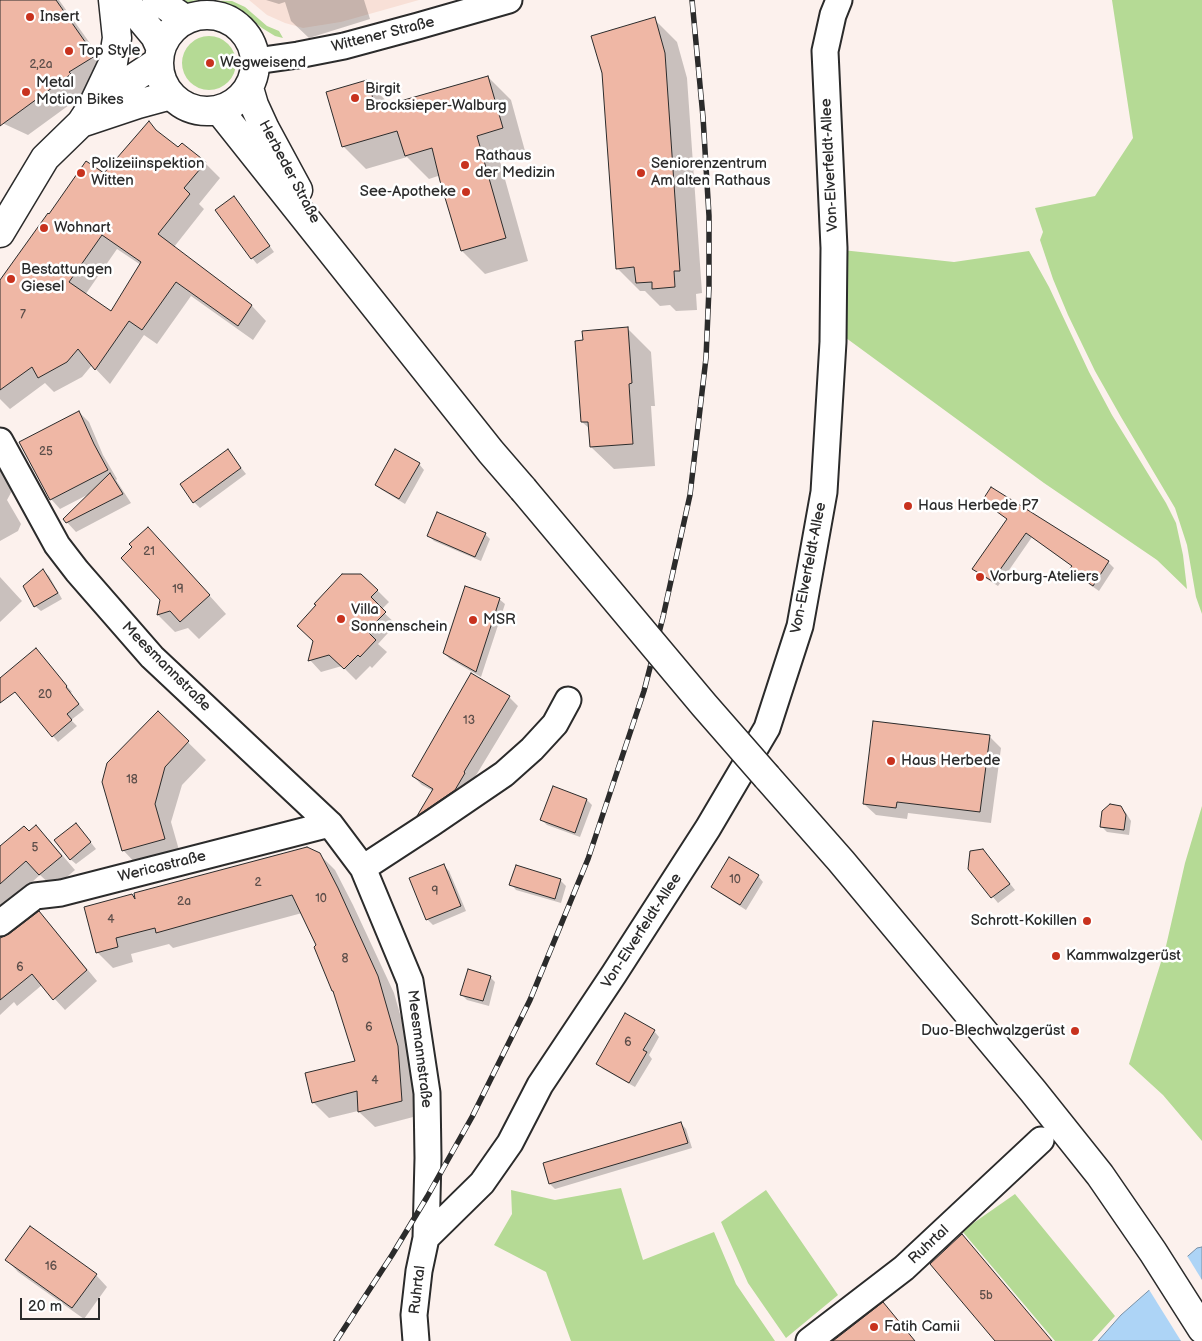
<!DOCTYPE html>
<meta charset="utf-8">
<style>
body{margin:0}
#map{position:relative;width:1202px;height:1341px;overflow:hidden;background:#fcf1ed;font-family:"Balsamiq Sans",sans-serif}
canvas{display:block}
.scale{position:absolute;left:20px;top:1298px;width:80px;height:22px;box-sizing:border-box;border:2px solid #2b2b2b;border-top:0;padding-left:6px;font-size:15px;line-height:18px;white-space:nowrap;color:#2b2b2b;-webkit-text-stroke:4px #fff;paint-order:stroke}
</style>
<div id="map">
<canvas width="1202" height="1341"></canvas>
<div class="scale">20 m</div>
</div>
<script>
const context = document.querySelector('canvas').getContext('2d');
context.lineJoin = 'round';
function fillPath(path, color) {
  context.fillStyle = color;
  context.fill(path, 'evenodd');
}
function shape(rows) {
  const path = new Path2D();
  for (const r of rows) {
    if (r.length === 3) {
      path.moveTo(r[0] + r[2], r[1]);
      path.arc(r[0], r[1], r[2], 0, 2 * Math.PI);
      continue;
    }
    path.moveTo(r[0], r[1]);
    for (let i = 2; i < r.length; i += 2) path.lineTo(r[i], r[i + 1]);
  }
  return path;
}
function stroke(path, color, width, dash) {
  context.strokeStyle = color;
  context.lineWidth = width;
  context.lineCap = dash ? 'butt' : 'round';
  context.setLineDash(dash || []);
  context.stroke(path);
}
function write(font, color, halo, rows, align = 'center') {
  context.font = font + ' "Balsamiq Sans",sans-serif';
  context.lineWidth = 5;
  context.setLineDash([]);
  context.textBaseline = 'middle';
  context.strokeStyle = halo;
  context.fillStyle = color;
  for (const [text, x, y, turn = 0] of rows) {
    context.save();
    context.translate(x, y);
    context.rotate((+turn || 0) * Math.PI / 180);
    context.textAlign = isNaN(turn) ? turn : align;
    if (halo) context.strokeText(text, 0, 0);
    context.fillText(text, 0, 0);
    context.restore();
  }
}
fillPath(shape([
 [249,0,419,0,341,22,303,28,285,23,267,15]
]), '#f8e0d7');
fillPath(shape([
 [178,0,232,1,245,7,267,26,279,31,283,38,275,36,262,28,238,8,231,5,217,3,186,2],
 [1112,0,1202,0,1202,614,1196,597,1187,545,1175,508,1121,417,1095,371,1068,315,1053,279,1040,240,1043,232,1035,208,1095,196,1133,138],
 [209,63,27],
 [842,250,954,262,1029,251,1049,287,1089,372,1112,415,1166,503,1176,523,1183,555,1187,589,1157,560,1044,483,842,335],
 [1202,806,1202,1141,1163,1095,1129,1064,1166,946,1185,863],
 [621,1188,643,1260,714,1232,736,1284,775,1341,571,1341,546,1272,494,1245,512,1214,511,1190,555,1200],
 [766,1190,838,1295,786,1338,748,1283,721,1222],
 [1015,1194,1115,1316,1092,1341,1055,1341,962,1231]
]), '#b5da95');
const water = shape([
 [1202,1247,1202,1341,1098,1341,1121,1315,1197,1248,1202,1247]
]);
fillPath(water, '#add4f6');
stroke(water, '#7990a5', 1);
fillPath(shape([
 [1186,1254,1202,1280,1202,1341,1181,1341,1148,1288]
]), '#fcf1ed');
fillPath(shape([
 [0,0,59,0,112,74,85,90,87,92,28,135,0,122],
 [266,0,364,0,370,19,309,38,291,21,285,2,279,4],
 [654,19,677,42,687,78,702,293,696,294,697,310,676,311,670,305,660,306,645,291,640,291,617,268],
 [488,77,511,100,525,151,499,158,528,261,485,274,462,251,441,175,429,179,407,157,366,169,343,146,367,81,390,105],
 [159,133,178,149,205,163,220,178,199,204,204,209,174,247,252,306,266,321,253,340,191,296,157,344,144,335,110,384,92,365,82,377,54,392,45,383,10,409,0,399,0,282,50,216],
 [117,249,141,265,111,313,85,295],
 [234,198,239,203,274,252,257,264,252,258,217,210],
 [628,329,651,352,655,406,651,406,655,466,614,469,591,447,590,429,582,422],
 [79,412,89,422,103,455,117,479,116,480,131,503,76,532,64,519,89,494,60,509,51,499],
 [228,451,246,474,200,508,194,502],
 [419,464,424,470,405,504,382,490,376,485],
 [0,471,7,478,13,489,7,500,21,524,18,531,0,541],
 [991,489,1108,562,1114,568,1099,591,1076,575,1071,570,1073,567,1032,537,998,586,979,574,973,569,1008,520,984,501],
 [485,534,490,539,481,561,434,541,429,536],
 [165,546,226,614,199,639,188,628,175,632,158,615,161,600],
 [43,571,49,576,62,599,41,611,35,606],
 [0,577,22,601,0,622],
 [377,590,389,602,381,610,396,624,378,644,387,652,372,668,370,666,356,680,342,666,321,672,310,660,314,641],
 [499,599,505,604,481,677,450,659,444,653],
 [41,655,72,692,70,693,84,710,71,720,77,726,58,742,4,676],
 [509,697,518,706,472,782,426,824,418,816,433,791,422,785,413,776],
 [158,713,206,760,182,785,171,822,181,857,140,868,123,850],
 [989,736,1001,748,991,823,908,813,907,819,876,815,864,804],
 [587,800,592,805,580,837,547,825,542,820],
 [1120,807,1126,813,1131,821,1129,835,1107,832,1101,826],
 [36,827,50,841,75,870,54,888,40,875,0,910,0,848,29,833],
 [81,830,96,849,76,864,70,859],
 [983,850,1015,890,998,903,969,868],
 [319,854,335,870,353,905,394,993,414,1063,417,1116,375,1127,358,1111,329,1118,313,1102,357,1062,335,992,318,946,302,913,173,948,169,944,131,954,133,962,113,968,97,952,131,895,138,901],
 [444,866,449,871,466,911,433,925,427,919],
 [758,876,763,882,746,910,718,892,712,887],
 [560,880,566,886,561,903,516,890,511,884],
 [39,913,50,924,97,981,65,1010,42,985,17,1006,14,1002,0,1015,0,940,9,936],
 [490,977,495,982,489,1006,467,1000,461,994],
 [654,1031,659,1037,649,1055,652,1059,635,1087,603,1069,597,1063],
 [681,1123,686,1129,692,1148,555,1189,550,1184],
 [7,1260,96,1275,107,1287,84,1319,18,1272]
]), '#0003');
const building = shape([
 [0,0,56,0,95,56,69,72,71,74,0,126,0,0],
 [655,17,665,53,680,271,674,271,675,287,652,289,652,282,636,283,634,267,616,269,602,73,591,36,655,17],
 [488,76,503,128,477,136,506,238,461,251,440,181,432,148,405,156,397,131,342,147,326,92,367,80,376,108,488,76],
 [149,121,156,130,178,147,182,143,206,162,184,188,190,194,158,234,252,305,238,326,176,282,142,330,129,321,95,370,78,349,67,362,38,378,32,367,0,390,0,280,48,213,49,214,86,161,104,173,149,121],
 [102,235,141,262,111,311,69,282,102,235],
 [234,196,270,246,251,259,215,210,234,196],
 [628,327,632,383,629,384,633,444,590,447,588,422,581,422,575,341,583,340,582,331,628,327],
 [79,411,94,444,108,470,50,500,19,442,79,411],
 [228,449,241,468,193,503,180,484,228,449],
 [395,449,420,463,399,499,375,485,395,449],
 [110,473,123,494,66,523,63,519,110,473],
 [991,487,1109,561,1093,586,1069,570,1072,566,1026,533,992,581,972,569,1007,519,982,501,991,487],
 [437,512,486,533,475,557,427,536,437,512],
 [148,527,210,595,180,622,170,611,157,615,160,600,121,558,132,547,129,544,148,527],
 [43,569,58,593,34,607,23,586,43,569],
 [342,574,361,574,378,590,371,597,386,612,367,631,376,640,360,657,358,655,344,669,329,655,308,661,313,641,297,626,316,605,314,604,342,574],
 [465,586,500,598,476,672,443,653,465,586],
 [36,648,67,686,66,687,79,704,67,714,72,720,52,737,15,692,0,703,0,678,36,648],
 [471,673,510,696,464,772,465,773,455,790,417,816,433,789,412,776,471,673],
 [158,711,189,741,165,767,155,804,165,839,122,851,102,782,107,763,158,711],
 [873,721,990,735,980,812,897,802,896,808,863,804,873,721],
 [553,786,587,799,575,833,540,820,553,786],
 [1110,804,1121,806,1126,815,1124,830,1100,827,1102,811,1110,804],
 [76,823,91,842,70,860,54,840,76,823],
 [36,825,62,856,39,875,26,861,0,884,0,846,24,826,29,831,36,825],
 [307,847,320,853,338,888,378,976,398,1046,402,1101,358,1112,357,1091,312,1103,305,1073,355,1061,333,991,332,991,314,947,316,945,292,895,156,933,155,928,116,938,118,947,96,953,84,907,132,894,135,899,134,893,307,847],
 [983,849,1010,884,991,898,968,869,970,851,983,849],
 [729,857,759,875,740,905,711,887,729,857],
 [444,864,461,906,426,920,409,878,444,864],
 [516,865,561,879,555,899,509,885,516,865],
 [39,911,87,970,53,1000,32,974,0,1000,0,938,9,934,39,911],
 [468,969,491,976,483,1001,460,995,468,969],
 [625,1013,655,1030,643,1050,647,1052,629,1083,596,1064,625,1013],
 [681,1122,688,1143,549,1184,543,1163,681,1122],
 [30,1226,97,1274,72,1308,5,1260,30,1226],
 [962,1234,1052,1341,995,1341,930,1264,962,1234],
 [883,1302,915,1341,833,1341,883,1302]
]);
fillPath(building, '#efb7a5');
stroke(building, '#2b2b2b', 1);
const street = shape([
 [256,61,298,55,344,46,418,26,509,0],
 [0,441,57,545,77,571,152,657,266,764,330,824,363,868,410,981,427,1093,428,1158,426,1238,419,1271,414,1315,416,1341],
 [363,868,432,823,504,774,532,749,555,724,568,700],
 [0,923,35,896,61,893,330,824],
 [426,1238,482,1183,510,1143,540,1085,614,974,708,828,767,728,800,626,824,492,833,342,834,248,825,51,833,15,839,0],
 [809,1341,904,1268,1041,1140]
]);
const secondary = shape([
 [123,0,140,18,155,36,160,47],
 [157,0,185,19],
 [207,63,48],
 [249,88,254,105,265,129,298,190],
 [94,104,158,62],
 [219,110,491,452,523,489],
 [81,123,93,105,113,63,117,38,113,0],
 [0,233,45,158,81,123,138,104,171,95],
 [767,777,841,861,1033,1091,1100,1175,1153,1252,1202,1329]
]);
stroke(street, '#2b2b2b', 29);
stroke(secondary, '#2b2b2b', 31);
stroke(street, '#fff', 25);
stroke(secondary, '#fff', 28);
const rail = shape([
 [336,1341,392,1255,427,1197,472,1117,530,1000,588,859,644,691,663,617,690,495,706,358,709,288,709,216,703,117,692,0]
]);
stroke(rail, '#2b2b2b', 5.5);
stroke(rail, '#fff', 4, [11]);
const secondaryBridge = shape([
 [523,489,704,705,767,777]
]);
stroke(secondaryBridge, '#2b2b2b', 31, []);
stroke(secondaryBridge, '#fff', 28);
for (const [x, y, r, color] of [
 [30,17,5,"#c8321e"],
 [69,51,5,"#c8321e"],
 [210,63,5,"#c8321e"],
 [26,92,5,"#c8321e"],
 [355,98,5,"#c8321e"],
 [465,165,5,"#c8321e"],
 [81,173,5,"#c8321e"],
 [641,173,5,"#c8321e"],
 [466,192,5,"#c8321e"],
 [44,228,5,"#c8321e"],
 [11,279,5,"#c8321e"],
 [908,506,5,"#c8321e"],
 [980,577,5,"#c8321e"],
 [341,619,5,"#c8321e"],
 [473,620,5,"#c8321e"],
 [891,761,5,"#c8321e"],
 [1087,921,5,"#c8321e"],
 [1056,956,5,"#c8321e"],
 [1075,1031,5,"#c8321e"],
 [874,1327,5,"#c8321e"]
]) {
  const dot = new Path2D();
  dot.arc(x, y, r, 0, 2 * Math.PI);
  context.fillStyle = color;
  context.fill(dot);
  stroke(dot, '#fff', 2);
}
write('12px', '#5c4e4a', null, [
 ["2,2a",41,65],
 ["7",23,315],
 ["25",46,452],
 ["21",149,552],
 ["19",178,590],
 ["20",45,695],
 ["13",469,721],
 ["18",132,780],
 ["5",35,848],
 ["10",735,880],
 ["2",258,883],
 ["9",435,892],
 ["10",321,899],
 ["2a",184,902],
 ["4",111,920],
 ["8",345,959],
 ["6",20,968],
 ["6",369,1028],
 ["6",628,1043],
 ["4",375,1081],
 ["16",51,1267],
 ["5b",986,1296]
]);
write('15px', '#2b2b2b', '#fff', [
 ["Insert",40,17],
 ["Top Style",79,51],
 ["Wegweisend",220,63],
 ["Metal",36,83],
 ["Motion Bikes",36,100],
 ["Birgit",365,89],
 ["Brocksieper-Walburg",365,106],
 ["Rathaus",475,156],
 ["der Medizin",475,173],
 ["Polizeiinspektion",91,164],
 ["Witten",91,181],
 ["Seniorenzentrum",651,164],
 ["Am alten Rathaus",651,181],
 ["See-Apotheke",456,192,"right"],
 ["Wohnart",54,228],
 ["Bestattungen",21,270],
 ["Giesel",21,287],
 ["Haus Herbede P7",918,506],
 ["Vorburg-Ateliers",990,577],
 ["Villa",351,610],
 ["Sonnenschein",351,627],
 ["MSR",483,620],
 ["Haus Herbede",901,761],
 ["Schrott-Kokillen",1077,921,"right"],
 ["Kammwalzgerüst",1066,956],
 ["Duo-Blechwalzgerüst",1065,1031,"right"],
 ["Fatih Camii",884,1327]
], 'left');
write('15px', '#2b2b2b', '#fff', [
 ["Wittener Straße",383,35,-14],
 ["Von-Elverfeldt-Allee",830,165,-93],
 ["Herbeder Straße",289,172,62],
 ["Von-Elverfeldt-Allee",809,568,-79],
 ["Meesmannstraße",166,667,45],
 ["Wericastraße",162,867,-14],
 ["Von-Elverfeldt-Allee",642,931,-57],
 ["Meesmannstraße",419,1049,83],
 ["Ruhrtal",929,1245,-43],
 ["Ruhrtal",418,1290,-83]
]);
</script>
